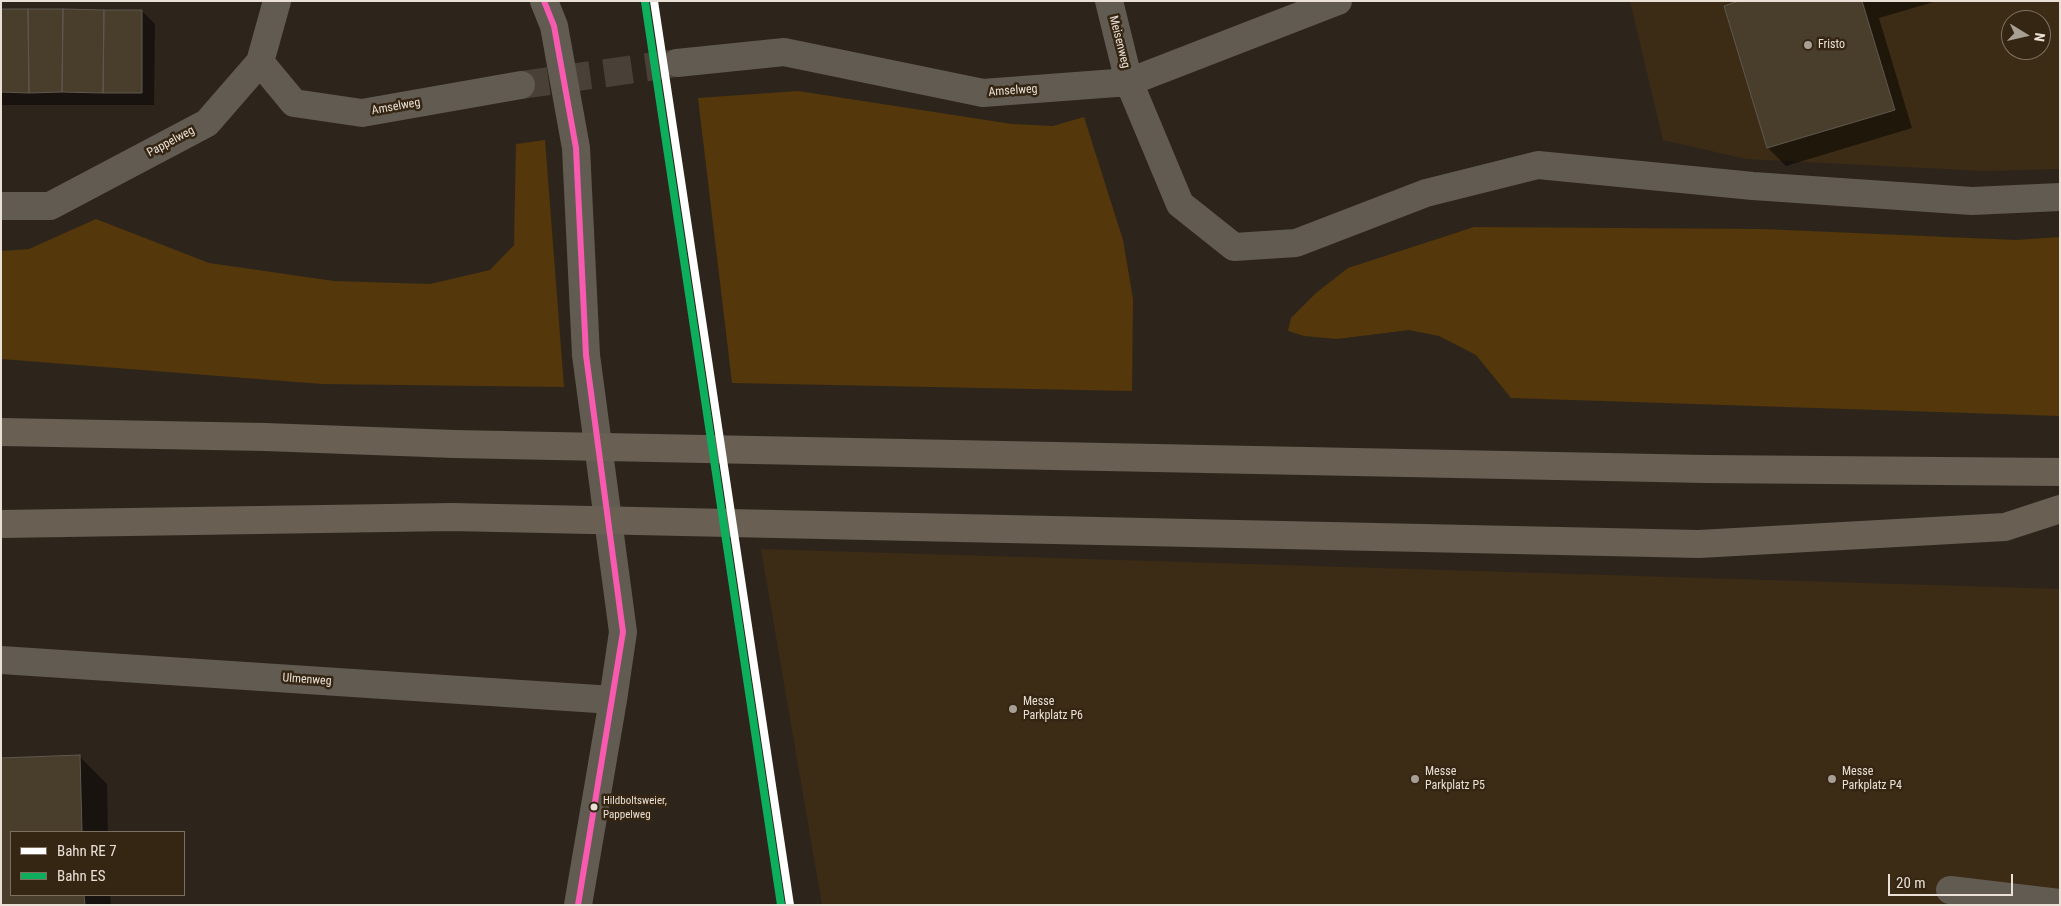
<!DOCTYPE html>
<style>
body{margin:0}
#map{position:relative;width:2061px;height:906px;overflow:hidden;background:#2d251b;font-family:"Roboto Condensed",sans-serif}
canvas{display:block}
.frame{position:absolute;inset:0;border:2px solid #eae0d5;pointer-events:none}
.legend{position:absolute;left:10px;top:831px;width:175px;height:65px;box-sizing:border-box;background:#352613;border:1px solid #7d7061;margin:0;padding:6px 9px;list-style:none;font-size:15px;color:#eae0d5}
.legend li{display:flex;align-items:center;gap:10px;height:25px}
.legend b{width:25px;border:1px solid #7d7061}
.north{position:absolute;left:2001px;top:10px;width:50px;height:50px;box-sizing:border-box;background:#352613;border:1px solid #7d7061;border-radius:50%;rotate:99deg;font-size:14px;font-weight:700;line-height:20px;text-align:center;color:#eae0d5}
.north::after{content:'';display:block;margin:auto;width:18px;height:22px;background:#a89f94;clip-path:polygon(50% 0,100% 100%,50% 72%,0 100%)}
.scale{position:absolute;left:1888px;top:874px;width:125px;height:22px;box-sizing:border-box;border:2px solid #eae0d5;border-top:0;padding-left:6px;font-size:15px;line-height:18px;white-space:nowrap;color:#eae0d5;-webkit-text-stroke:4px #352613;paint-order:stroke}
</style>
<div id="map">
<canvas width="2061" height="906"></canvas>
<div class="frame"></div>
<ul class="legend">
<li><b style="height:6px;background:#fff"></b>Bahn RE 7</li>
<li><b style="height:6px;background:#0daf5c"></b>Bahn ES</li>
</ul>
<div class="north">N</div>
<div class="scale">20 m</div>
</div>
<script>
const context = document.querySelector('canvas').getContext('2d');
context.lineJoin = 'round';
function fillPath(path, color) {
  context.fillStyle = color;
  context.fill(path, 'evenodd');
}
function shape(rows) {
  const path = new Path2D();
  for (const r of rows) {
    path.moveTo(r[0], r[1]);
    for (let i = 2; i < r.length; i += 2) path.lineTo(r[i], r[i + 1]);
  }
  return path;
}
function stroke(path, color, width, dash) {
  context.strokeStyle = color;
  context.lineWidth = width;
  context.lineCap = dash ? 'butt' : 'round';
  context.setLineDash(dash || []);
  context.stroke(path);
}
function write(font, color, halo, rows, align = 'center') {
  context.font = font + ' "Roboto Condensed",sans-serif';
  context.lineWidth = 5;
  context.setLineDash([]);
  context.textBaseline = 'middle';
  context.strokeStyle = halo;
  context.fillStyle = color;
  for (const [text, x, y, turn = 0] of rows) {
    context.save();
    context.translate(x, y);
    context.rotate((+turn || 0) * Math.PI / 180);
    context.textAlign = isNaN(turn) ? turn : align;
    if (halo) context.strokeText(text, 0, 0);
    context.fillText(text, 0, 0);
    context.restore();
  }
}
fillPath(shape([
 [1630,1,2060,1,2060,169,1984,171,1746,159,1663,140],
 [2011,20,2041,20,2041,50,2011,50],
 [761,549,2060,589,2060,905,822,905]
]), '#3d2c15');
fillPath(shape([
 [798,91,1012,124,1053,126,1084,117,1123,240,1133,299,1132,391,732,383,698,98],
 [545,140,564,387,322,384,1,359,1,251,29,249,96,219,209,263,334,281,430,284,490,270,514,245,516,144],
 [1474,227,1763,229,2016,240,2060,237,2060,416,1511,398,1476,355,1439,336,1409,330,1337,339,1304,336,1288,331,1291,318,1316,293,1348,268]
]), '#54370b');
fillPath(shape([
 [1741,1,1937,1,1879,18,1912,128,1786,166,1768,148,1726,6],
 [1,10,142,11,155,24,154,105,1,105],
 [79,756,107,784,108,832,11,832,11,895,110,895,111,905,1,905,1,759]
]), '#0007');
const building = shape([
 [1739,1,1862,1,1895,110,1767,148,1724,6,1739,1],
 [1,9,28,9,29,93,1,92,1,9],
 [28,9,63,9,62,92,29,93,28,9],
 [63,9,104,10,103,93,62,92,63,9],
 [104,10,142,10,142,93,103,93,104,10],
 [80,755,82,832,11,832,11,895,84,895,85,905,1,905,1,758,80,755]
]);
fillPath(building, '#493e2b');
stroke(building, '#5f5850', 1);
stroke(shape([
 [521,85,677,63]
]), '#494137', 28, [28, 14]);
stroke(shape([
 [544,1,554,26,576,148,586,355,623,632,613,700,578,905],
 [1109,1,1129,82,1180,204,1234,247,1296,243,1426,193,1538,165,1753,186,1972,201,2060,197],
 [260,62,294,103,362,113,521,85],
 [677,63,784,52,983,93,1129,82,1338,1],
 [1,206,50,206,207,123,260,62,277,1],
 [1,660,613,700],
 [1950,890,2060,903]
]), '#625b52', 28);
stroke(shape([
 [1,432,265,437,454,444,1706,469,2060,472],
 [1,524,452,517,1699,544,2005,527,2060,509]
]), '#695f52', 28);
stroke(shape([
 [544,1,554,26,576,148,586,355,623,632,578,905]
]), '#f75aaf', 6);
stroke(shape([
 [654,1,790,905]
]), '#fff', 8);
stroke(shape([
 [645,2,781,905]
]), '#0daf5c', 8);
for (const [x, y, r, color] of [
 [1808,45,5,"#a89f94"],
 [1013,709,5,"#a89f94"],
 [1415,779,5,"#a89f94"],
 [1832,779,5,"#a89f94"],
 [594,807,4.5,"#eae0d5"]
]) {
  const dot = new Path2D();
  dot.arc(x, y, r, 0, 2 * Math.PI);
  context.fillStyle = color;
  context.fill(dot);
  stroke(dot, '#352613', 2);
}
write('11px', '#eae0d5', '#352613', [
 ["Hildboltsweier,",603,801],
 ["Pappelweg",603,815]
], 'left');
write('12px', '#eae0d5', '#352613', [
 ["Meisenweg",1119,42,76],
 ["Amselweg",1013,91,-4],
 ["Amselweg",396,107,-10],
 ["Pappelweg",171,142,-28],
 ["Ulmenweg",307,680,4]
]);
write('12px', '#eae0d5', '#352613', [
 ["Fristo",1818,45],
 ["Messe",1023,702],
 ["Parkplatz P6",1023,716],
 ["Messe",1425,772],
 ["Parkplatz P5",1425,786],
 ["Messe",1842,772],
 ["Parkplatz P4",1842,786]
], 'left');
</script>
